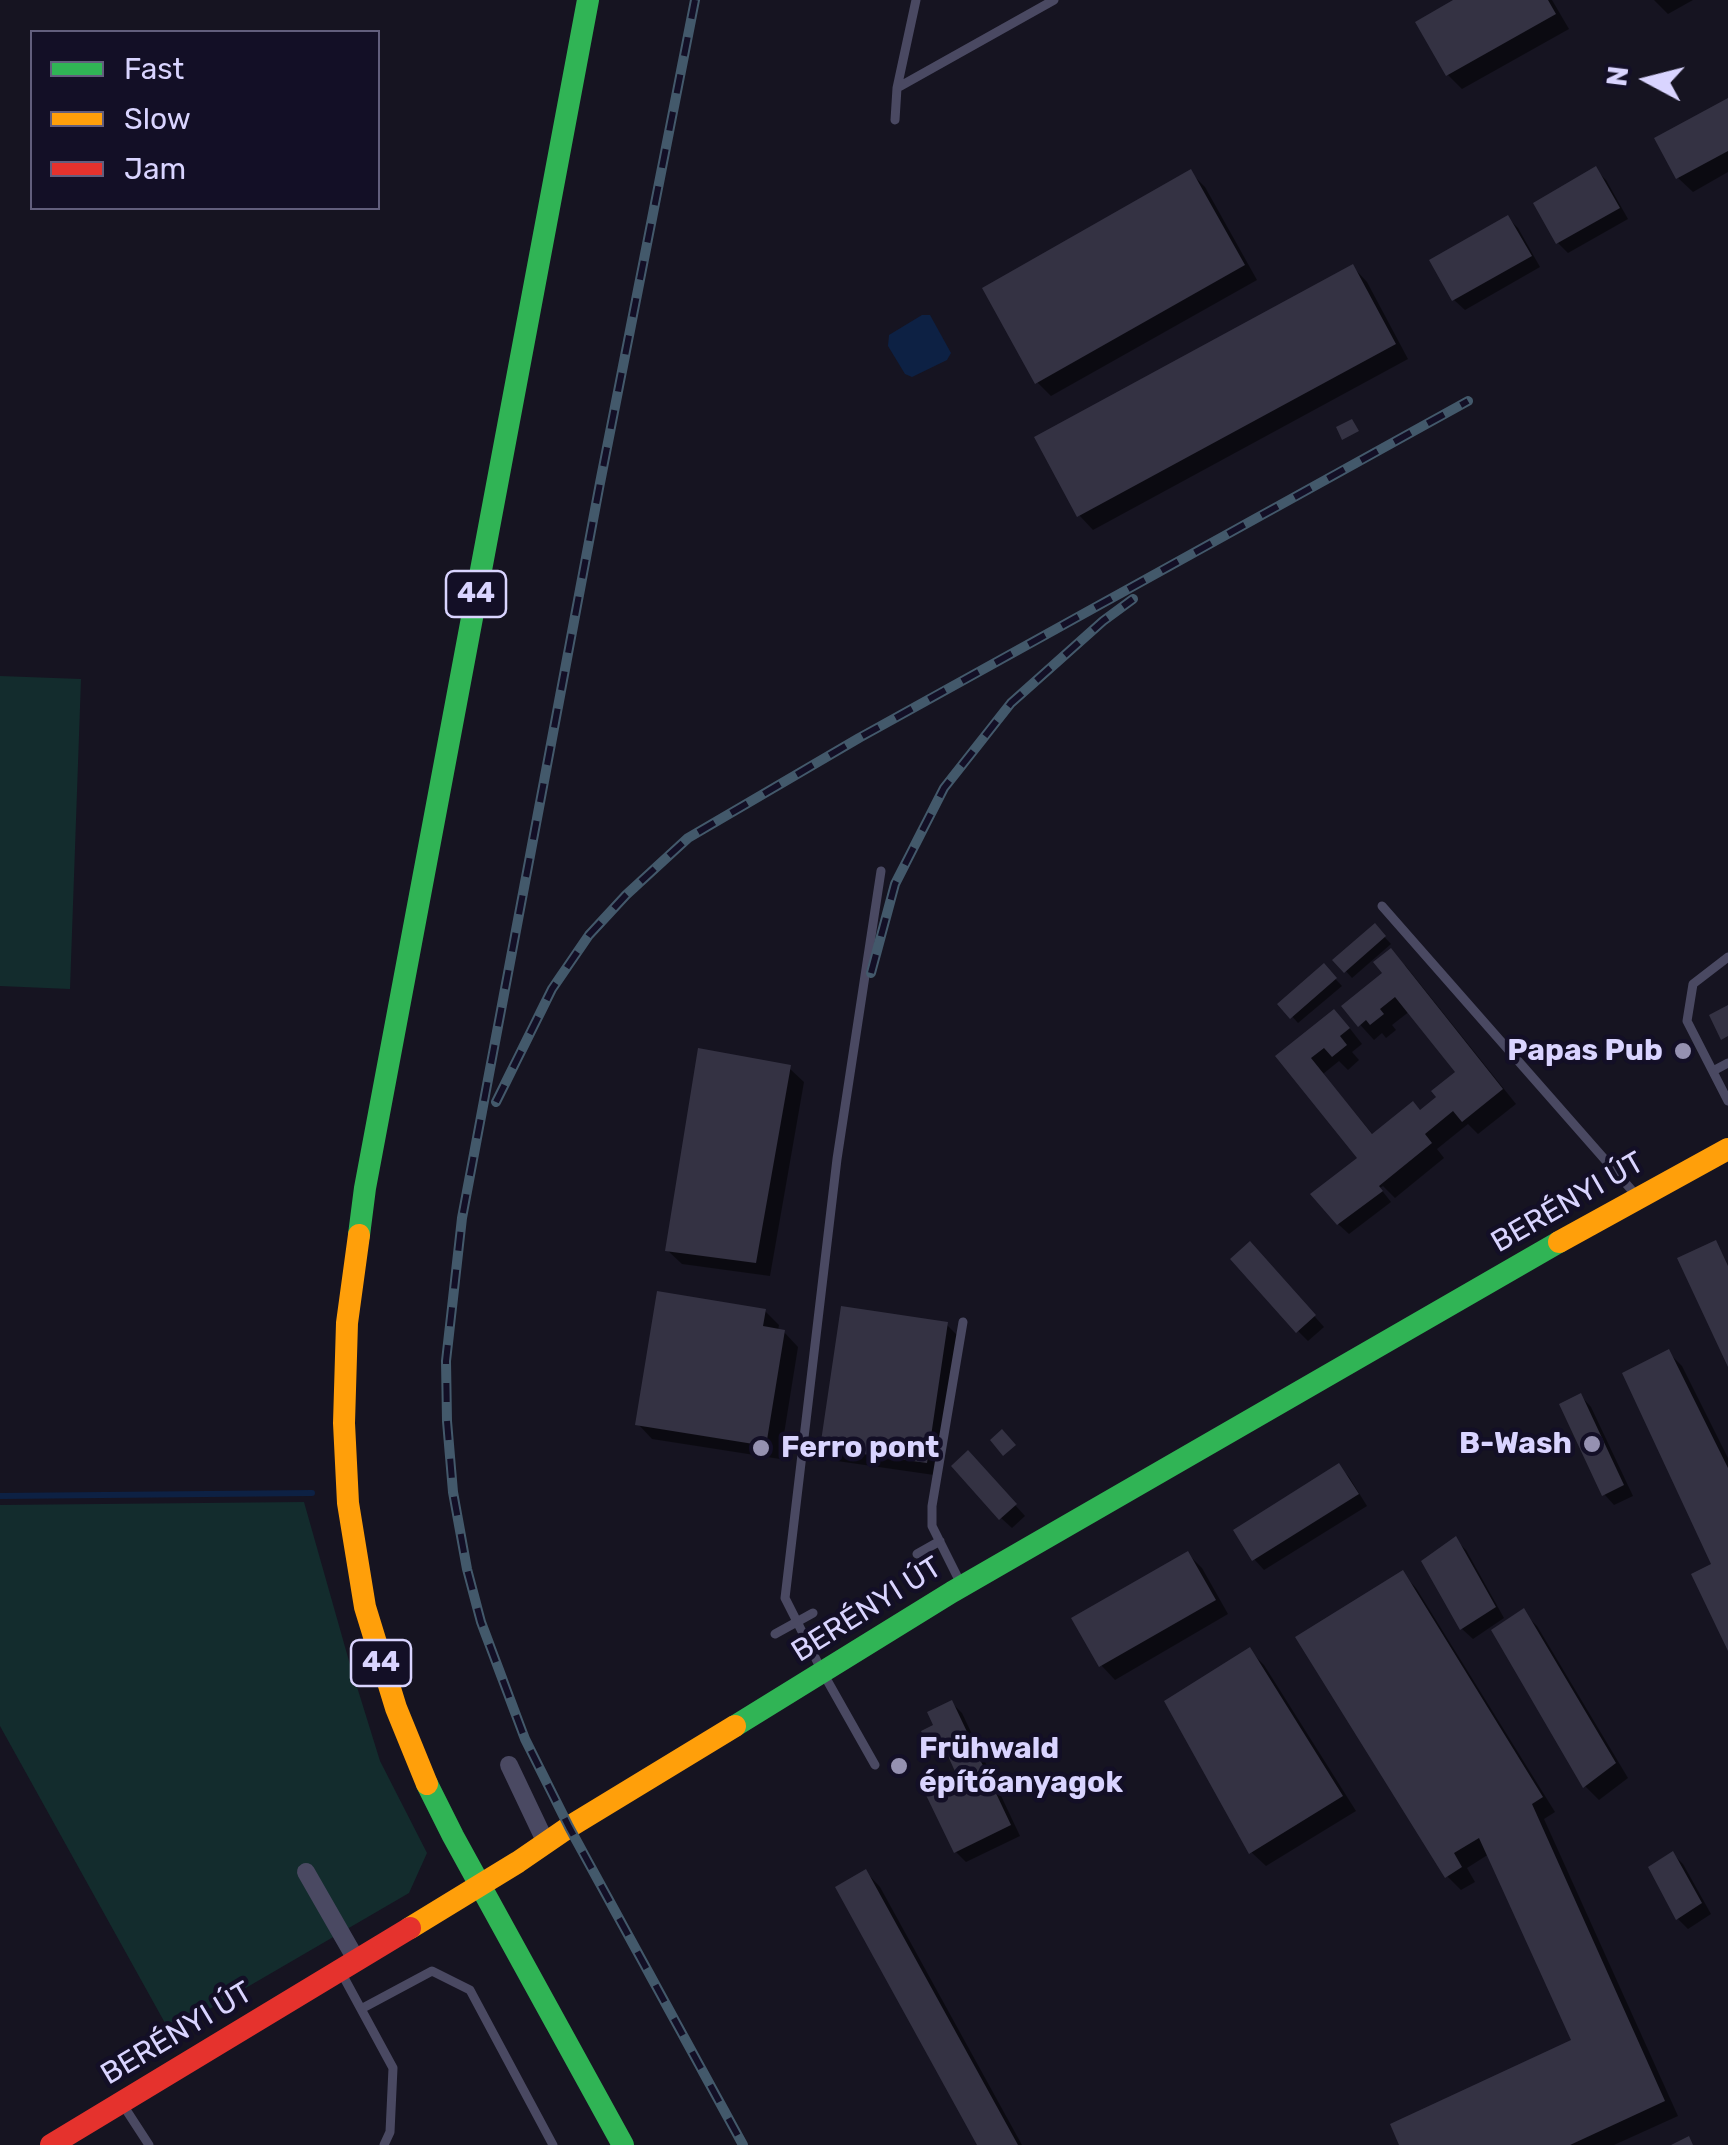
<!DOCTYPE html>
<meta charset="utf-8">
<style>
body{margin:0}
#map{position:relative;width:1728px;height:2145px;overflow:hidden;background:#161421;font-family:Rubik,sans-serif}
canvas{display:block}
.legend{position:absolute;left:30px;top:30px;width:350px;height:180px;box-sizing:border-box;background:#130f26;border:2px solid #625e7d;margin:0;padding:12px 18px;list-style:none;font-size:30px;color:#d9d4ff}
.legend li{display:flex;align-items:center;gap:20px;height:50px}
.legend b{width:50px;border:2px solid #625e7d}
.north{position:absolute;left:1598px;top:30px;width:100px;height:100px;-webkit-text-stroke:8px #130f26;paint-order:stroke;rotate:277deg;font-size:28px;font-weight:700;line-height:40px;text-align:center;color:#d9d4ff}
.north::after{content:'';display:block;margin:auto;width:35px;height:45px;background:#d9d4ff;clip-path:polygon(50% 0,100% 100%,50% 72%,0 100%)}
</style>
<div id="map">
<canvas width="1728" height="2145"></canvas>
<ul class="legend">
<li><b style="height:12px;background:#30b455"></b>Fast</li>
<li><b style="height:12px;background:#ff9f0a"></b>Slow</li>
<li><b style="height:12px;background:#e5322d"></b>Jam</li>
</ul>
<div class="north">N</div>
</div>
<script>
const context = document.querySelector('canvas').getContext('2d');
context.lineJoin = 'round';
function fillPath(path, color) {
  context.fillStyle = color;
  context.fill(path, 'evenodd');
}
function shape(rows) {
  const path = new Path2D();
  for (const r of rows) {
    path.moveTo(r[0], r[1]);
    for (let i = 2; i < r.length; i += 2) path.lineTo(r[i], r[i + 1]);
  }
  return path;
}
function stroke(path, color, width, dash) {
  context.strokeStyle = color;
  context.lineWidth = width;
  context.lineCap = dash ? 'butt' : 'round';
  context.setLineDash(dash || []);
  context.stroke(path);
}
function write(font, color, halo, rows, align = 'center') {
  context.font = font + ' Rubik,sans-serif';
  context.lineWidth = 9;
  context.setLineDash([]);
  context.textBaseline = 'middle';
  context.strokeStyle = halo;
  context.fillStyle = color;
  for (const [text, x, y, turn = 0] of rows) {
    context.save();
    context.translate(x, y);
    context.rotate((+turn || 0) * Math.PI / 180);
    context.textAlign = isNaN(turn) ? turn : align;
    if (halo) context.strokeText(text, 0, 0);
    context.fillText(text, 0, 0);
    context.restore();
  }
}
fillPath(shape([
 [0,676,81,679,70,989,0,986],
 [304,1502,349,1661,380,1761,427,1853,409,1893,170,2032,0,1726,0,1505]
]), '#132c2d');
fillPath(shape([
 [922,315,930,315,951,353,947,360,912,377,905,374,888,346,889,335]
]), '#0d2144');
fillPath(shape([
 [1458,0,1552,0,1569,29,1462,89,1448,75,1418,23],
 [1654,0,1693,0,1668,14],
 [1728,101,1728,172,1693,192,1678,178],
 [1596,170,1606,180,1628,219,1568,253,1558,243],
 [1191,173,1205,187,1257,280,1051,396,1037,382],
 [1508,218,1518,228,1540,267,1465,310,1454,300,1432,261],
 [1353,267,1367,282,1408,359,1093,530,1079,515],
 [1375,927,1391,944,1352,978,1336,960],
 [1405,965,1516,1104,1478,1134,1468,1124,1437,1149,1444,1158,1395,1198,1383,1186,1380,1188,1391,1202,1349,1234,1338,1224,1360,1158,1279,1056,1348,1026,1362,1044,1352,1052,1359,1060,1348,1070,1339,1061,1323,1074,1374,1136,1421,1113,1440,1098,1458,1072,1410,1011,1392,1025,1396,1030,1386,1038,1382,1033,1374,1040,1344,1007],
 [1324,967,1342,986,1298,1023,1281,1004],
 [789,1068,804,1082,770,1276,682,1264,667,1250],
 [1260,1255,1324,1327,1308,1341,1298,1331],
 [765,1311,779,1325,778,1331,784,1332,798,1347,780,1459,652,1439,638,1424],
 [946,1324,961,1339,941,1476,837,1461,822,1447],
 [1668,1352,1682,1366,1728,1458,1728,1645,1714,1565],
 [1581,1396,1591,1407,1633,1496,1614,1505,1604,1494],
 [978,1464,1025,1516,1012,1528,1001,1518],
 [1339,1466,1349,1477,1367,1506,1264,1570,1254,1559],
 [1456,1540,1466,1550,1504,1618,1473,1639,1462,1629,1424,1562],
 [1188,1554,1202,1568,1228,1614,1115,1680,1101,1665],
 [1402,1573,1416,1588,1555,1812,1544,1819,1678,2116,1614,2145,1402,2145,1575,2041,1489,1854,1467,1868,1475,1882,1461,1890,1447,1876],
 [1523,1612,1537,1626,1628,1778,1599,1800,1585,1786],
 [1250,1651,1264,1665,1356,1811,1266,1866,1251,1852],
 [952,1703,962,1713,1020,1836,966,1862,956,1852,962,1779,951,1756,943,1760,933,1750,924,1732,937,1726],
 [1673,1854,1683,1864,1711,1914,1688,1929,1678,1919],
 [866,1872,880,1887,1022,2145,980,2145]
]), '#0007');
stroke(shape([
 [0,1496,312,1493]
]), '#0d2144', 6);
fillPath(shape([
 [1453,0,1548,0,1556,14,1446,76,1415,22],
 [1728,98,1728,151,1676,179,1654,138],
 [1596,166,1620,208,1556,244,1533,203],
 [1191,169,1245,265,1035,384,982,288],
 [1508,215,1532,256,1452,301,1429,260],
 [1353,264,1396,344,1077,517,1034,437],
 [1352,419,1359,431,1342,440,1336,427],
 [1375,923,1386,936,1344,973,1332,960],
 [1391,948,1503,1089,1462,1122,1453,1111,1425,1134,1432,1143,1379,1186,1383,1191,1337,1225,1310,1194,1357,1158,1275,1056,1334,1009,1350,1028,1340,1036,1347,1045,1332,1057,1324,1048,1311,1058,1372,1134,1413,1101,1420,1110,1436,1097,1431,1091,1455,1072,1395,997,1380,1009,1384,1014,1370,1025,1366,1020,1358,1027,1341,1006,1382,973,1373,962],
 [1324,963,1337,978,1290,1019,1277,1004],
 [1728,1005,1728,1036,1721,1040,1709,1015],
 [698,1048,791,1065,756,1263,665,1251],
 [1716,1240,1728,1266,1728,1367,1677,1258],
 [1250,1241,1316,1315,1296,1333,1230,1259],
 [657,1291,766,1309,763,1326,785,1330,766,1446,635,1425],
 [841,1306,948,1322,927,1463,820,1448],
 [1669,1349,1728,1468,1728,1651,1691,1574,1711,1564,1622,1373],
 [1581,1393,1624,1485,1602,1496,1559,1404],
 [1002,1429,1016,1445,1003,1456,990,1440],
 [968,1450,1017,1504,999,1520,951,1466],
 [1339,1463,1359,1494,1252,1561,1233,1530],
 [1456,1536,1496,1607,1460,1630,1421,1561],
 [1188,1551,1216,1600,1099,1667,1071,1618],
 [1403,1570,1543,1797,1532,1804,1665,2101,1570,2145,1399,2145,1390,2124,1571,2040,1479,1838,1454,1853,1462,1867,1445,1878,1295,1637],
 [1524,1608,1616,1763,1583,1788,1491,1630],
 [1250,1647,1343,1796,1249,1854,1164,1701],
 [952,1700,1011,1825,954,1853,925,1793,958,1778,943,1745,930,1751,921,1731,933,1725,927,1712],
 [1673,1851,1702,1903,1676,1920,1648,1867],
 [866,1869,1018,2145,977,2145,835,1887],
 [1689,2136,1693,2145,1671,2145]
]), '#343243');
stroke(shape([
 [897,88,1054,0],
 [895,120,897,88,916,0],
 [1382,906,1636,1195],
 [1728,957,1693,984,1687,1021,1728,1101],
 [1713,1071,1728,1063],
 [917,1554,940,1541],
 [961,1584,932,1526,932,1506,963,1322],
 [775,1634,813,1613],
 [875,1765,823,1673,785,1598,837,1159,881,871],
 [342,1974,393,2068,390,2132,384,2145],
 [361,2009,432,1971,470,1990,553,2145],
 [123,2105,149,2145]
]), '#4a4962', 9);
stroke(shape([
 [509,1765,546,1843],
 [306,1872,357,1961]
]), '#4a4962', 18);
stroke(shape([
 [359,1235,365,1188,588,0],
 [735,1726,952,1592,1559,1242],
 [427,1784,453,1836,623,2145]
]), '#30b455', 22);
stroke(shape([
 [359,1235,347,1323,344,1423,348,1503,365,1607,396,1708,427,1784],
 [1559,1242,1728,1149],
 [410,1928,518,1862,569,1827,735,1726]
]), '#ff9f0a', 22);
stroke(shape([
 [51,2145,410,1928]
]), '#e5322d', 22);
const rail = shape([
 [695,0,600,483,462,1218,446,1361,447,1421,453,1492,467,1569,481,1622,525,1739,569,1827,743,2145],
 [871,973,895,884,944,788,1011,703,1103,621,1133,599],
 [496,1102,552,989,589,935,626,895,688,838,859,738,1468,401]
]);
stroke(rail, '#43596b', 10);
stroke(rail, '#130f26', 6, [19]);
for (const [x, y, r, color] of [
 [1683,1051,10,"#9591b1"],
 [1592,1444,10,"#9591b1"],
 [761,1448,10,"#9591b1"],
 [899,1766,10,"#9591b1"]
]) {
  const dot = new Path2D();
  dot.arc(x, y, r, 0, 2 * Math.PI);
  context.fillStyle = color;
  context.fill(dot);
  stroke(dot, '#130f26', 4);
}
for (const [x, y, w] of [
 [476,594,60],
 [381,1663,60]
]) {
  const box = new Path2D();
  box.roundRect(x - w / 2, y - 23, w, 46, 8);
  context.fillStyle = '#130f26';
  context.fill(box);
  stroke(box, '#d9d4ff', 2.5);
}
write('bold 28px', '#d9d4ff', null, [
 ["44",476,594],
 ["44",381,1663]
]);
write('bold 30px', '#d9d4ff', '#130f26', [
 ["Papas Pub",1663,1051],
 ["B-Wash",1572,1444],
 ["Ferro pont",781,1448,"left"],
 ["Frühwald",919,1749,"left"],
 ["építőanyagok",919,1783,"left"]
], 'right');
write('30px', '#d9d4ff', '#130f26', [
 ["BERÉNYI ÚT",1568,1203,-30],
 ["BERÉNYI ÚT",867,1610,-32],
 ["BERÉNYI ÚT",177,2034,-31]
]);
</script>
